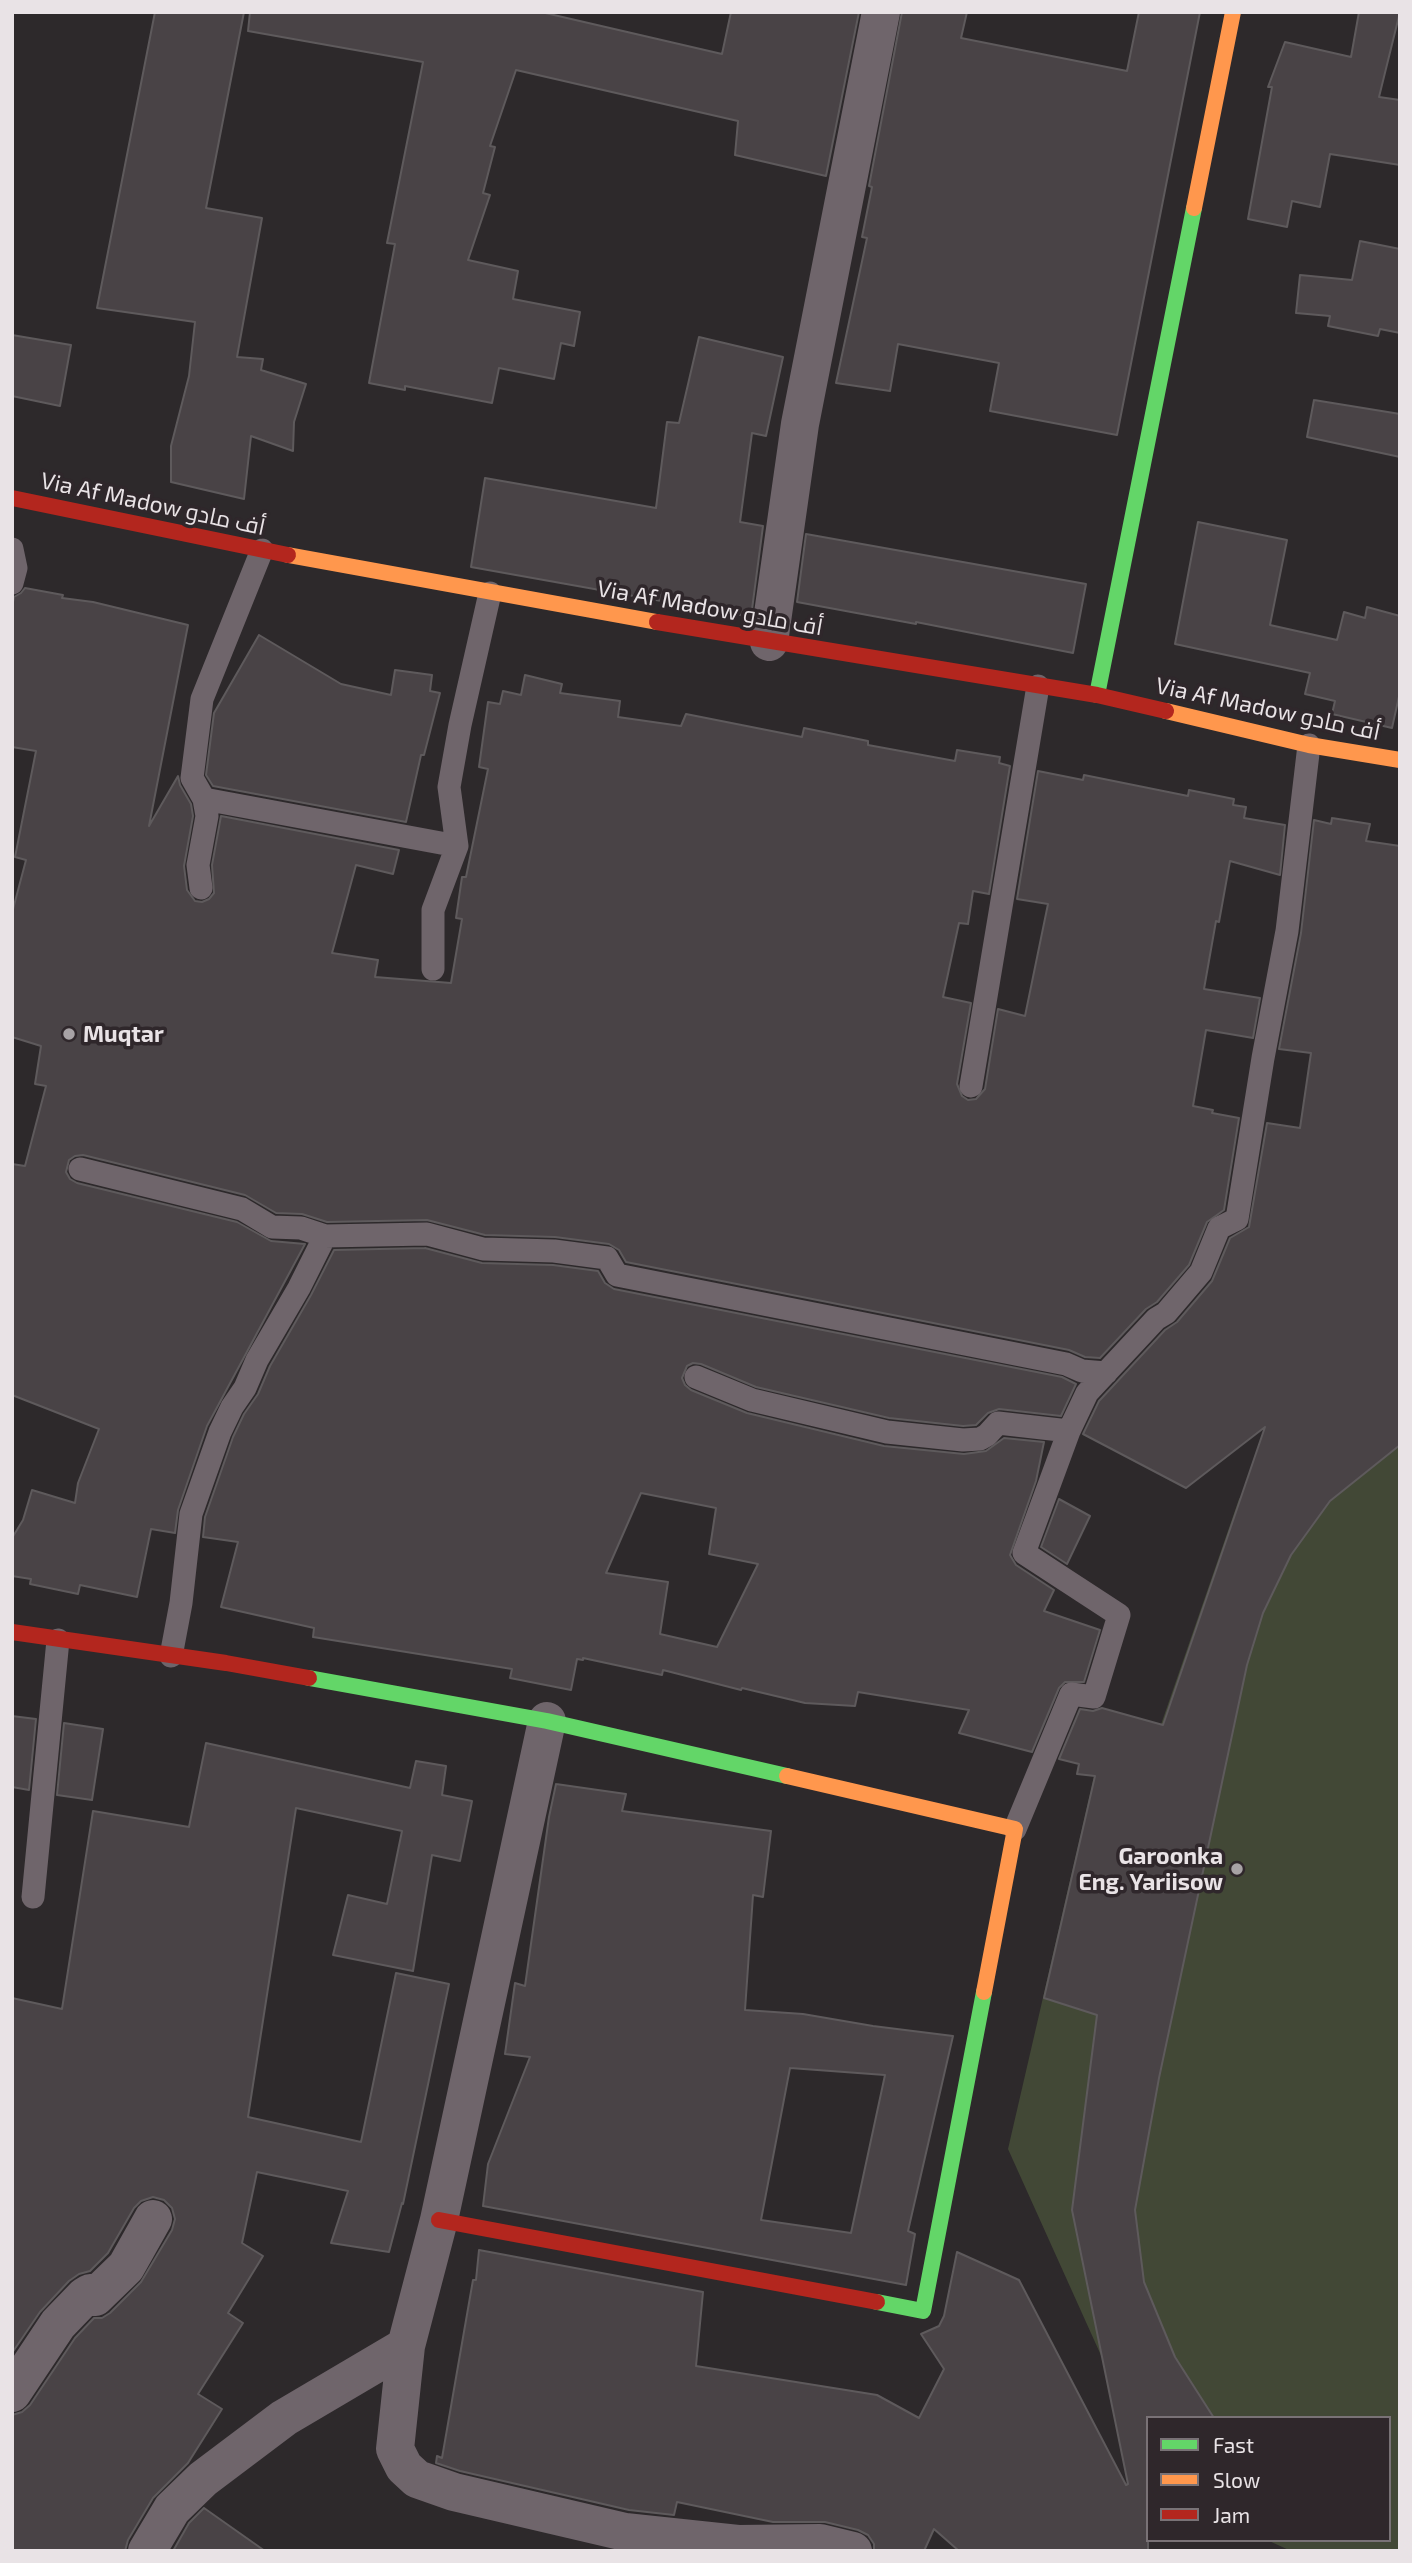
<!DOCTYPE html>
<meta charset="utf-8">
<style>
body{margin:0}
#map{position:relative;width:1412px;height:2563px;overflow:hidden;background:#2d292b;font-family:"Exo 2",sans-serif}
canvas{display:block}
.frame{position:absolute;inset:0;border:14px solid #e9e3e6;pointer-events:none}
.legend{position:absolute;left:1146px;top:2416px;width:245px;height:126px;box-sizing:border-box;background:#2f272b;border:2px solid #797276;margin:0;padding:9px 12px;list-style:none;font-size:21px;color:#e9e3e6}
.legend li{display:flex;align-items:center;gap:14px;height:35px}
.legend b{width:35px;border:2px solid #797276}
</style>
<div id="map">
<canvas width="1412" height="2563"></canvas>
<div class="frame"></div>
<ul class="legend">
<li><b style="height:9px;background:#63d668"></b>Fast</li>
<li><b style="height:9px;background:#ff974d"></b>Slow</li>
<li><b style="height:9px;background:#b3261e"></b>Jam</li>
</ul>
</div>
<script>
const context = document.querySelector('canvas').getContext('2d');
context.lineJoin = 'round';
function fillPath(path, color) {
  context.fillStyle = color;
  context.fill(path, 'evenodd');
}
function shape(rows) {
  const path = new Path2D();
  for (const r of rows) {
    path.moveTo(r[0], r[1]);
    for (let i = 2; i < r.length; i += 2) path.lineTo(r[i], r[i + 1]);
  }
  return path;
}
function stroke(path, color, width, dash) {
  context.strokeStyle = color;
  context.lineWidth = width;
  context.lineCap = dash ? 'butt' : 'round';
  context.setLineDash(dash || []);
  context.stroke(path);
}
function write(font, color, halo, rows, align = 'center') {
  context.font = font + ' "Exo 2",Cairo,sans-serif';
  context.lineWidth = 7;
  context.setLineDash([]);
  context.textBaseline = 'middle';
  context.strokeStyle = halo;
  context.fillStyle = color;
  for (const [text, x, y, turn = 0] of rows) {
    context.save();
    context.translate(x, y);
    context.rotate((+turn || 0) * Math.PI / 180);
    context.textAlign = isNaN(turn) ? turn : align;
    if (halo) context.strokeText(text, 0, 0);
    context.fillText(text, 0, 0);
    context.restore();
  }
}
fillPath(shape([
 [1400,1355,1400,2551,1291,2551,1267,2540,1389,2540,1389,2418,1148,2418,1145,2453,1008,2149,1106,1725,1156,1739,1239,1499,1252,1481]
]), '#424836');
const building = shape([
 [155,12,244,12,206,208,262,218,237,357,263,359,261,370,306,384,294,422,293,451,251,436,244,499,171,482,171,446,189,376,195,322,97,308,155,12],
 [250,12,541,12,722,54,731,12,859,12,826,176,735,155,738,121,516,70,490,146,495,147,483,193,490,195,468,260,518,271,513,299,580,312,574,346,561,343,554,379,499,368,492,403,405,386,405,390,369,383,395,244,387,243,423,62,248,31,250,12],
 [902,12,967,12,961,38,1127,71,1139,12,1200,12,1117,435,990,411,999,363,898,344,890,391,836,383,867,238,862,237,872,187,869,186,902,12],
 [1359,12,1400,12,1379,97,1400,100,1400,165,1330,154,1320,207,1292,201,1287,227,1248,219,1272,87,1268,87,1285,42,1351,57,1359,12],
 [1360,241,1400,249,1400,333,1380,329,1378,336,1328,326,1330,316,1296,313,1300,275,1352,280,1360,241],
 [12,335,71,345,60,406,12,396,12,335],
 [699,337,783,357,766,436,752,433,740,522,763,526,751,617,471,567,485,478,656,508,667,422,679,423,699,337],
 [1314,400,1400,414,1400,457,1307,437,1314,400],
 [1198,522,1287,540,1270,625,1337,640,1344,612,1365,618,1367,607,1400,616,1400,692,1392,728,1332,714,1335,701,1305,694,1310,673,1175,644,1198,522],
 [806,534,1086,584,1073,653,916,622,916,624,797,602,806,534],
 [25,588,63,595,62,598,93,602,188,625,149,826,178,776,180,785,191,804,193,816,184,866,187,890,195,901,202,902,209,899,214,893,212,865,221,816,399,850,393,874,356,865,332,953,378,960,375,977,451,983,462,919,456,918,462,877,466,877,488,769,479,767,488,702,500,704,503,691,521,695,525,675,562,684,560,693,620,701,618,717,681,726,686,714,802,737,804,728,868,741,868,745,955,761,957,750,1000,757,999,763,1010,766,989,894,973,891,968,924,959,923,943,997,971,1003,957,1084,962,1096,968,1100,976,1099,985,1089,998,1009,1025,1016,1048,904,1017,899,1038,771,1083,780,1084,775,1188,796,1189,790,1234,799,1233,805,1246,807,1244,818,1285,825,1280,875,1230,861,1219,922,1216,921,1204,989,1260,998,1253,1038,1206,1030,1193,1106,1213,1110,1212,1113,1239,1118,1224,1210,1207,1222,1189,1265,1157,1302,1146,1309,1100,1358,1085,1357,1069,1350,626,1262,619,1250,609,1244,555,1237,485,1235,427,1220,327,1222,302,1214,276,1213,245,1195,83,1155,75,1156,69,1160,66,1172,70,1179,77,1183,237,1222,271,1241,305,1244,207,1426,178,1510,175,1533,151,1529,137,1597,80,1585,78,1594,30,1584,31,1579,12,1576,12,1538,23,1520,32,1490,75,1503,78,1483,99,1429,12,1395,12,1164,25,1166,46,1086,35,1084,41,1046,12,1037,12,913,26,860,15,857,36,751,12,747,12,607,14,597,21,593,25,588],
 [259,635,341,684,391,695,395,670,432,675,430,691,440,693,424,755,421,755,406,822,213,786,206,775,214,713,259,635],
 [1332,818,1370,824,1366,841,1400,846,1400,1445,1330,1501,1291,1555,1263,1613,1247,1665,1159,2078,1135,2210,1144,2282,1175,2357,1214,2418,1148,2418,1148,2551,959,2551,934,2529,924,2551,874,2551,874,2544,868,2535,858,2530,825,2522,773,2522,677,2502,674,2515,629,2510,460,2471,436,2463,437,2456,442,2458,473,2280,476,2280,479,2250,703,2292,696,2366,877,2395,919,2418,944,2369,921,2334,939,2326,944,2316,957,2252,1019,2280,1126,2485,1128,2484,1072,2210,1097,2015,1044,1998,1095,1776,1077,1774,1079,1764,1059,1759,1080,1709,1093,1711,1102,1708,1163,1725,1265,1427,1186,1488,1083,1434,1099,1401,1165,1330,1177,1322,1212,1281,1230,1238,1249,1227,1267,1123,1300,1128,1311,1053,1279,1049,1301,933,1314,820,1331,824,1332,818],
 [425,1248,482,1263,553,1265,598,1271,605,1283,614,1289,1062,1377,1076,1384,1061,1416,999,1409,988,1413,976,1425,963,1426,889,1418,756,1387,701,1364,693,1363,687,1366,682,1378,685,1385,691,1390,747,1413,884,1446,964,1454,986,1451,1004,1438,1044,1442,1036,1481,1010,1555,1016,1565,1054,1590,1044,1611,1100,1630,1084,1682,1065,1682,1059,1688,1032,1752,959,1733,969,1710,858,1692,855,1706,805,1703,742,1688,741,1690,663,1670,662,1675,583,1658,583,1660,577,1659,571,1690,510,1678,512,1669,313,1637,314,1628,221,1607,238,1542,203,1537,205,1517,233,1437,244,1414,258,1394,270,1366,311,1295,334,1250,425,1248],
 [641,1493,716,1508,709,1554,758,1564,717,1647,660,1634,668,1582,606,1573,641,1493],
 [1059,1499,1090,1516,1067,1564,1041,1547,1059,1499],
 [12,1716,36,1719,29,1790,12,1787,12,1716],
 [64,1723,103,1729,92,1800,57,1795,64,1723],
 [206,1743,410,1788,416,1761,446,1766,442,1795,472,1801,460,1861,432,1855,413,1971,333,1955,348,1895,387,1904,402,1831,296,1808,248,2117,361,2142,396,1973,449,1984,403,2204,402,2203,389,2252,331,2243,348,2191,257,2172,242,2243,263,2256,228,2313,243,2323,198,2394,222,2409,188,2463,153,2498,128,2540,125,2551,12,2551,12,2415,22,2412,30,2405,75,2338,94,2318,102,2318,110,2313,141,2282,172,2230,175,2219,172,2208,164,2200,153,2197,141,2201,134,2208,108,2253,90,2271,79,2274,69,2281,40,2312,12,2353,12,1998,62,2009,93,1811,189,1827,206,1743],
 [556,1784,626,1794,622,1811,771,1831,763,1897,753,1895,745,2010,803,2014,873,2026,953,2036,908,2231,915,2234,906,2285,483,2206,488,2164,530,2057,505,2054,515,1983,525,1986,549,1817,556,1784],
 [790,2068,885,2075,851,2233,761,2220,790,2068],
 [204,2508,265,2551,173,2551,189,2523,204,2508]
]);
fillPath(building, '#494346');
stroke(building, '#5e5a5c', 2);
stroke(shape([
 [12,549,16,568,12,583],
 [204,799,457,846],
 [201,888,198,865,207,816,204,799,192,778,202,699,262,550],
 [433,969,433,910,457,846,449,787,460,725,490,593],
 [971,1086,1038,686],
 [80,1169,242,1209,272,1227,301,1228,325,1236],
 [696,1377,752,1400,887,1432,963,1440,980,1439,987,1435,998,1423,1069,1431,1087,1393,1156,1319,1166,1313,1201,1272,1219,1228,1237,1219,1263,1058,1287,931,1309,745],
 [171,1656,181,1603,191,1514,220,1432,232,1407,245,1388,257,1360,299,1288,325,1236,427,1234,483,1249,554,1251,607,1258,617,1275,1066,1364,1082,1371,1106,1373],
 [1015,1829,1071,1694,1094,1697,1119,1615,1024,1553,1069,1431],
 [33,1897,58,1640]
]), '#6f656b', 23);
stroke(shape([
 [769,642,800,424,881,12],
 [406,2346,395,2449,404,2467,417,2479,454,2492,625,2532,738,2544,820,2543,853,2551],
 [12,2393,58,2324,85,2296,90,2293,95,2297,126,2267,153,2219],
 [147,2551,172,2509,203,2479,284,2418,406,2346,439,2220,547,1721]
]), '#6f656b', 38);
stroke(shape([
 [1097,695,1194,208],
 [309,1678,547,1721,787,1776],
 [877,2302,923,2311,984,1992]
]), '#63d668', 16);
stroke(shape([
 [1194,208,1233,12],
 [288,555,657,622],
 [1166,711,1309,745,1400,760],
 [787,1776,1015,1829,984,1992]
]), '#ff974d', 16);
stroke(shape([
 [12,498,288,555],
 [657,622,1097,695,1166,711],
 [12,1632,226,1663,309,1678],
 [439,2220,877,2302]
]), '#b3261e', 16);
for (const [x, y, r, color] of [
 [69,1034,7,"#a7a2a5"],
 [1237,1869,7,"#a7a2a5"]
]) {
  const dot = new Path2D();
  dot.arc(x, y, r, 0, 2 * Math.PI);
  context.fillStyle = color;
  context.fill(dot);
  stroke(dot, '#2f272b', 2.5);
}
write('23px', '#e9e3e6', '#2f272b', [
 ["Via Af Madow أف مادو",153,504,12],
 ["Via Af Madow أف مادو",710,608,10],
 ["Via Af Madow أف مادو",1268,709,12]
]);
write('bold 23px', '#e9e3e6', '#2f272b', [
 ["Muqtar",83,1034],
 ["Garoonka",1223,1856,"right"],
 ["Eng. Yariisow",1223,1882,"right"]
], 'left');
</script>
